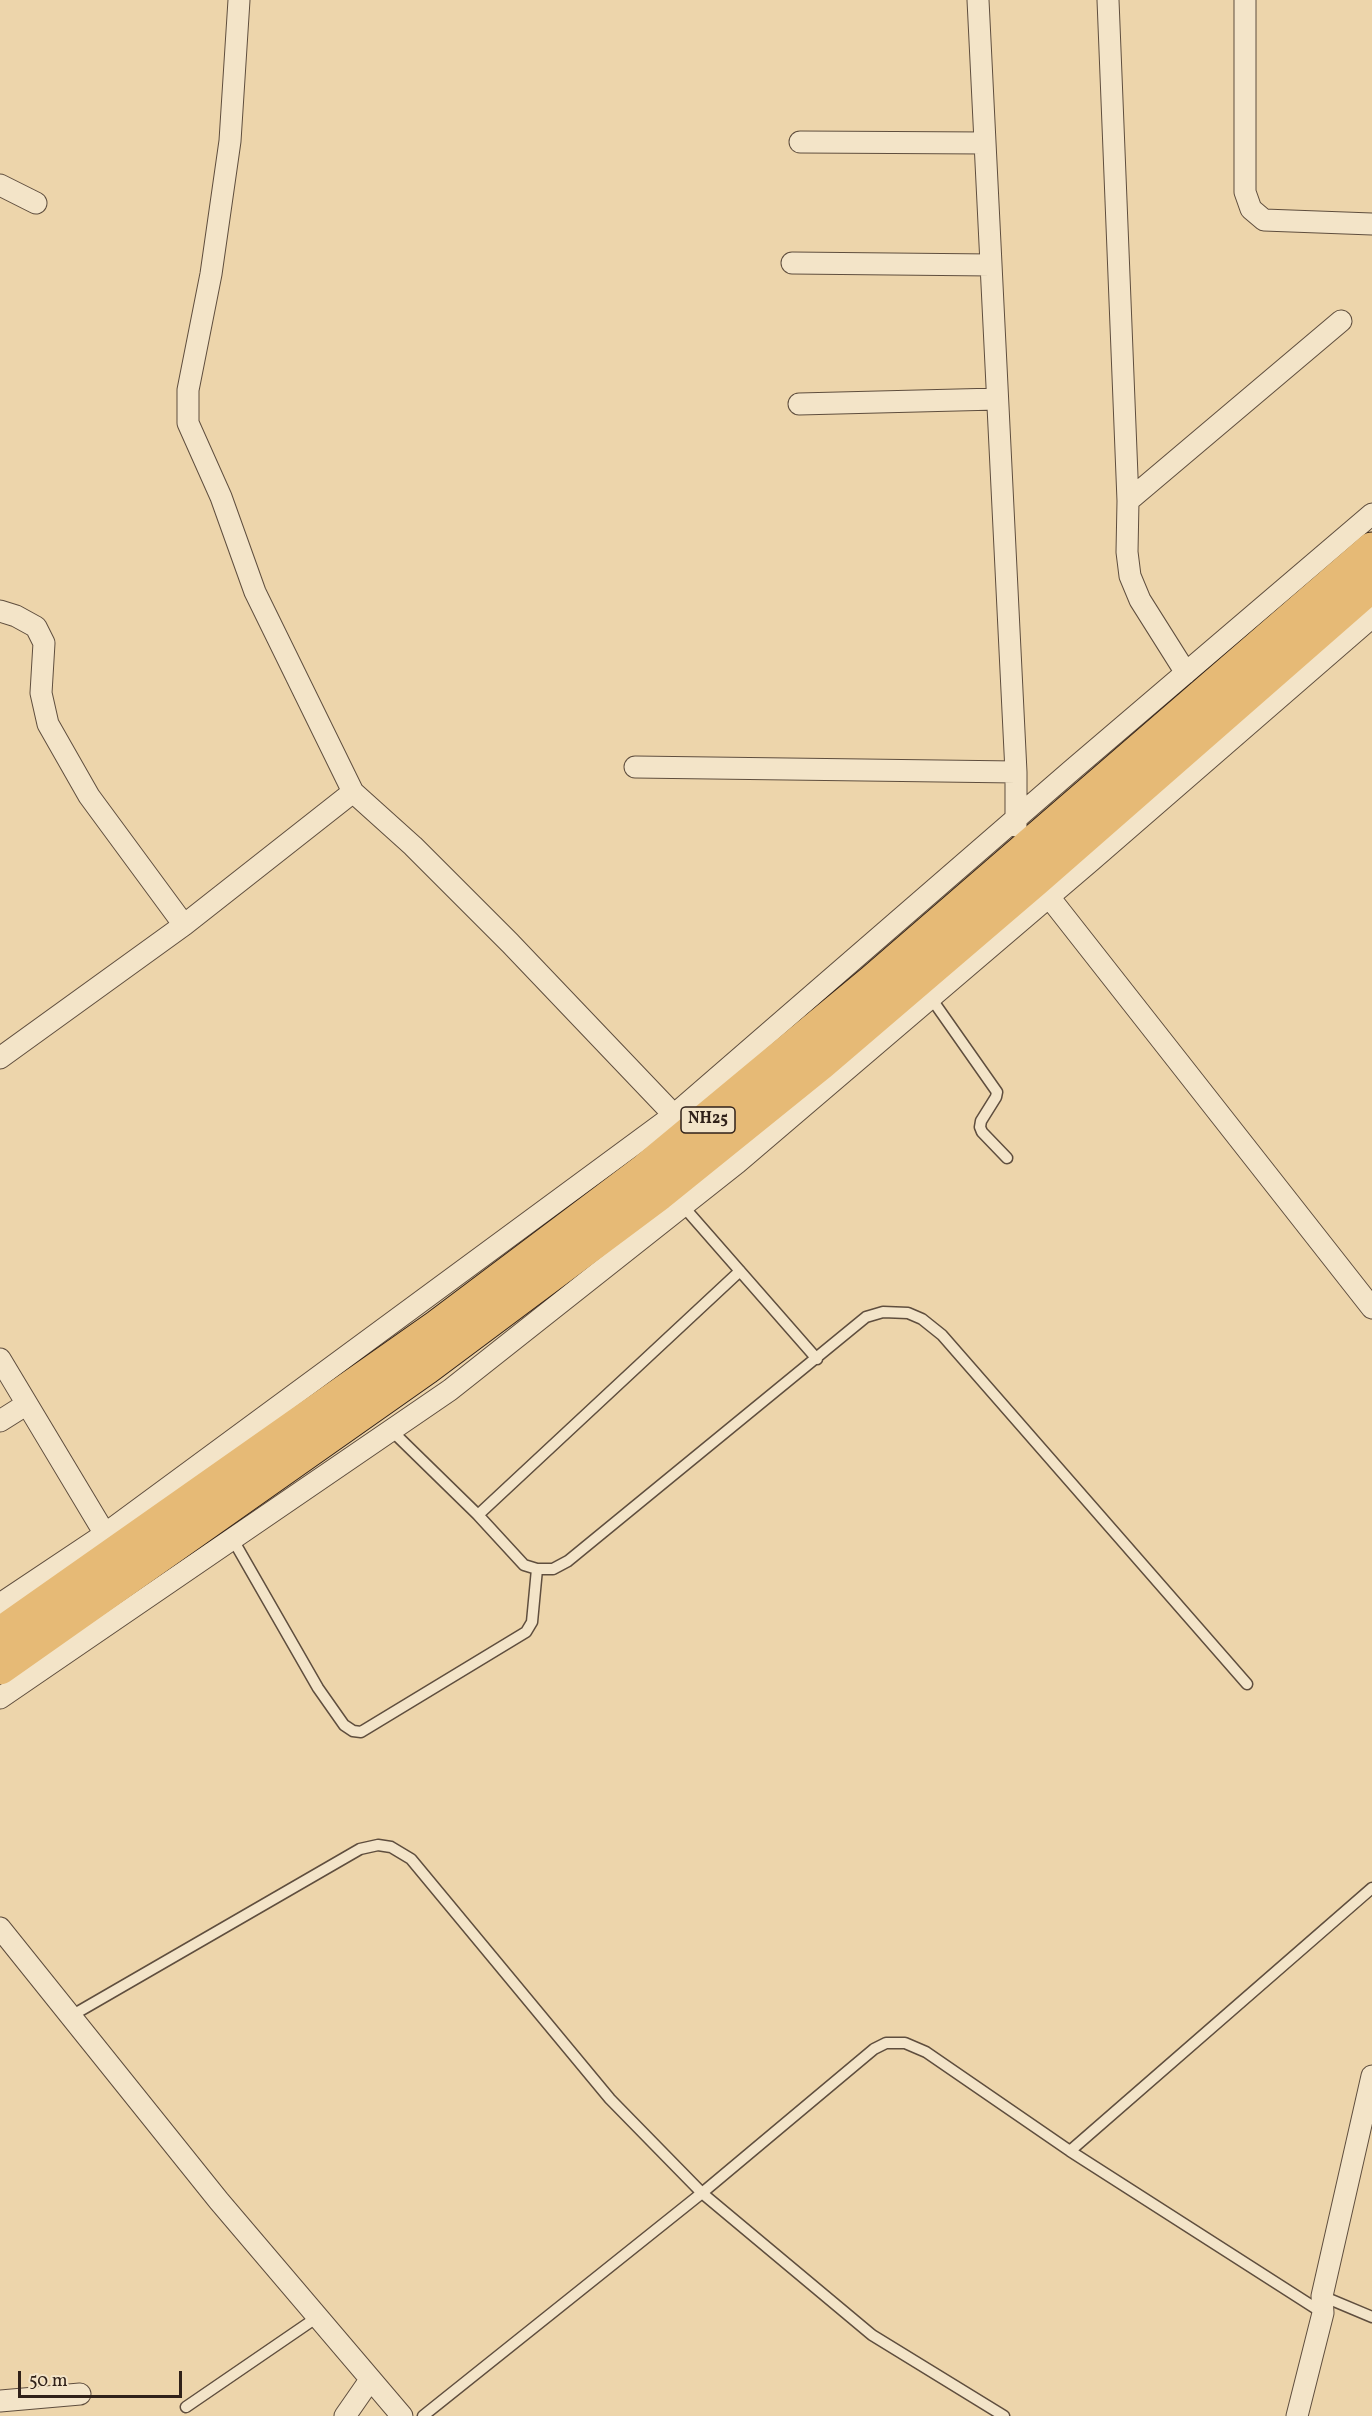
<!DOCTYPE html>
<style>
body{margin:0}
#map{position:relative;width:1372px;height:2416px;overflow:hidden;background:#edd5ab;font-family:Vollkorn,serif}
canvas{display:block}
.scale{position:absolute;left:18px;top:2371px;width:164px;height:27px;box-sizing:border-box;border:3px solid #302119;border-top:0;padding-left:8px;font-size:18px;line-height:21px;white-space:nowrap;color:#302119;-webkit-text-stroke:4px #f3e4c8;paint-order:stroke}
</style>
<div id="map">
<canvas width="1372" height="2416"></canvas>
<div class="scale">50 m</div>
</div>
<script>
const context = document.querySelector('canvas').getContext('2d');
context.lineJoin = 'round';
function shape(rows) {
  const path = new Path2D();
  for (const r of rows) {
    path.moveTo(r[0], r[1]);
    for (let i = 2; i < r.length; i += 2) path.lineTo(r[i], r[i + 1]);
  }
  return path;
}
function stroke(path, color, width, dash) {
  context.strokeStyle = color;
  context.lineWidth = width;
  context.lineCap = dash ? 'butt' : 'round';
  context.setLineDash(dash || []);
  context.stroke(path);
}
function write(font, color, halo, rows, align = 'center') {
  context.font = font + ' Vollkorn,serif';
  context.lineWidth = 6;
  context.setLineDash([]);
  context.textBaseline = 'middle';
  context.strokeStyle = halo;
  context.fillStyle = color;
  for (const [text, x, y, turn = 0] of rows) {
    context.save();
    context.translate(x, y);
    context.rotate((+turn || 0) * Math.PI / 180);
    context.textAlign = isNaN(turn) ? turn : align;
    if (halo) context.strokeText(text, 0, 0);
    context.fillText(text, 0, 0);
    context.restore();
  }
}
const lane = shape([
 [931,998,997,1092,996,1097,981,1121,980,1127,982,1132,1007,1158],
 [683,1206,817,1359],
 [391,1430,478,1515,524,1565,537,1569,553,1569,568,1561,866,1317,883,1312,908,1313,922,1319,942,1335,1247,1684],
 [478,1515,740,1271],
 [232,1538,318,1688,344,1725,353,1731,361,1732,526,1632,532,1622,537,1569],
 [71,2016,360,1849,378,1845,391,1847,411,1859,610,2099,702,2193,872,2335,1004,2416],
 [1070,2151,1372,1888],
 [1322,2296,1372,2317],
 [186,2407,316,2318],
 [423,2416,702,2193,874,2049,886,2043,905,2043,926,2052,1070,2151,1323,2313]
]);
const street = shape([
 [239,0,230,141,211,274,188,390,188,423,221,497,255,592,353,792,413,846,510,943,674,1115],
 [978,0,1016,772,1016,826],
 [1108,0,1128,501,1127,552,1130,576,1140,600,1186,673],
 [1245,0,1245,192,1251,209,1264,220,1372,224],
 [800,142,985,143],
 [0,185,36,203],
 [792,263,991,265],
 [799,404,997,399],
 [1128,501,1341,321],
 [0,611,16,616,36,627,44,643,41,693,48,724,89,796,184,925],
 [635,767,1016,772],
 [1042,888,1372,1308],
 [0,1058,184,925,353,792],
 [0,1359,105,1534],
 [0,1421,27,1404],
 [0,1604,105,1534,674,1115,1072,770,1372,514],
 [0,1698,450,1390,737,1163,1092,860,1372,617],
 [0,1928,219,2201,402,2416],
 [0,2401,80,2394],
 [345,2416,370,2380],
 [1297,2416,1323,2313,1322,2296,1372,2076]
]);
const highway = shape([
 [0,1634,438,1326,644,1171,873,981,1372,549],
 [0,1668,426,1368,659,1194,820,1064,1035,880,1372,585]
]);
stroke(lane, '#5f4e3e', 13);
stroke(street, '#5f4e3e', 23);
stroke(highway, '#302119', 35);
stroke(lane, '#f3e4c8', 10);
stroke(street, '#f3e4c8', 21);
stroke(highway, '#e6ba76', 33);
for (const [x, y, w] of [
 [708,1120,54]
]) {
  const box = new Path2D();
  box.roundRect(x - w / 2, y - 13, w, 26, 4.5);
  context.fillStyle = '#f3e4c8';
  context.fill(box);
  stroke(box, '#302119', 1.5);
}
write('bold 16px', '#302119', null, [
 ["NH25",708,1120]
]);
</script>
